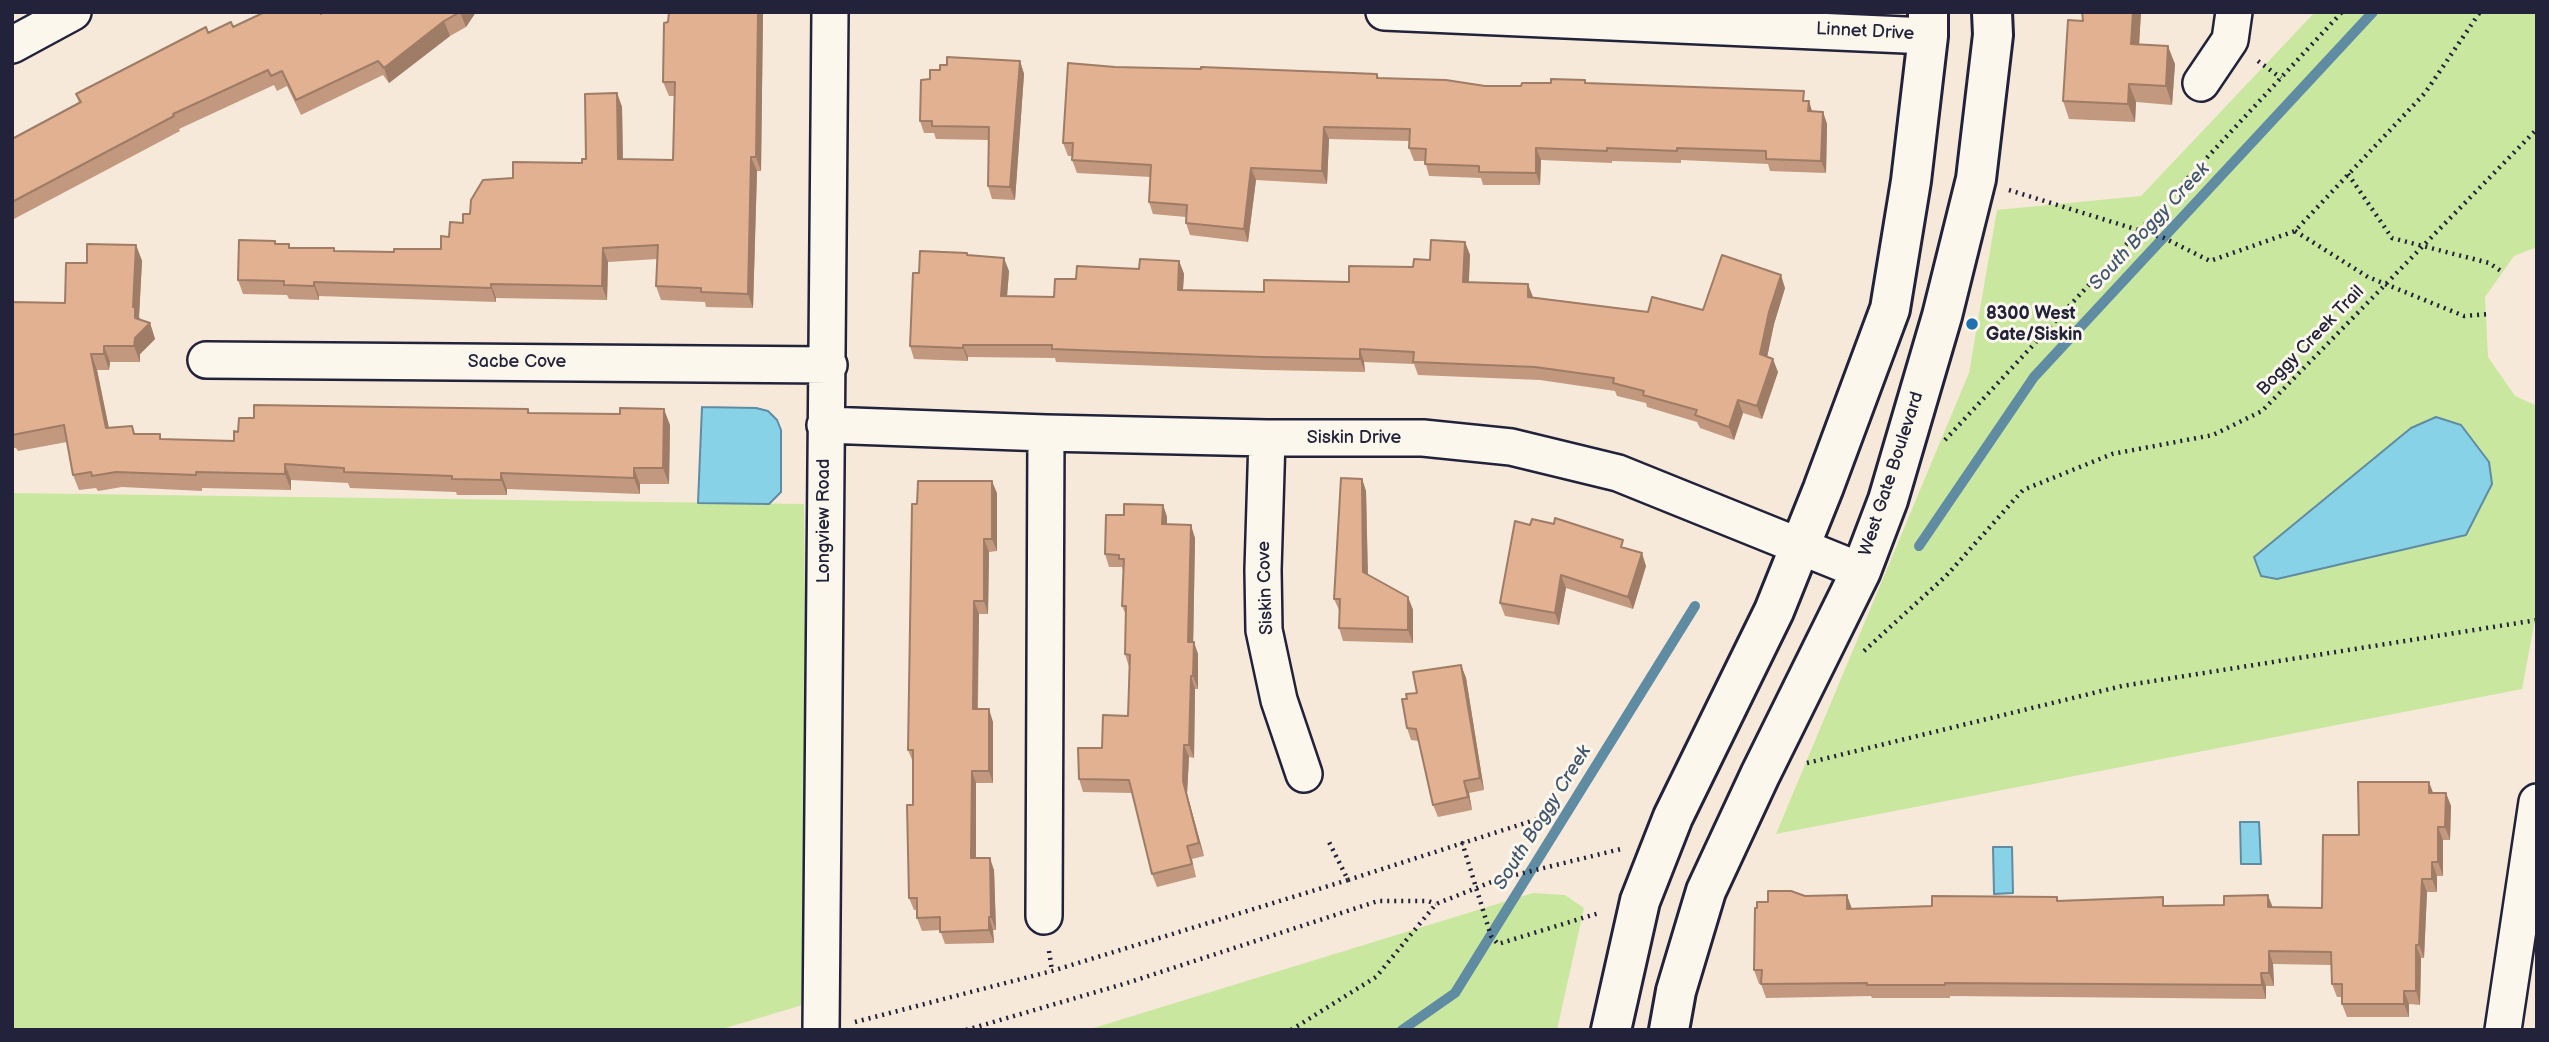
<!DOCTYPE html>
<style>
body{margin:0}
#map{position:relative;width:2549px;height:1042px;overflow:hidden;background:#f6e9da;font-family:"Balsamiq Sans",sans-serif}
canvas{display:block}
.frame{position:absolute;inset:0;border:14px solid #22223b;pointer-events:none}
</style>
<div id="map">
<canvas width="2549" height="1042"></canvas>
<div class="frame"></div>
</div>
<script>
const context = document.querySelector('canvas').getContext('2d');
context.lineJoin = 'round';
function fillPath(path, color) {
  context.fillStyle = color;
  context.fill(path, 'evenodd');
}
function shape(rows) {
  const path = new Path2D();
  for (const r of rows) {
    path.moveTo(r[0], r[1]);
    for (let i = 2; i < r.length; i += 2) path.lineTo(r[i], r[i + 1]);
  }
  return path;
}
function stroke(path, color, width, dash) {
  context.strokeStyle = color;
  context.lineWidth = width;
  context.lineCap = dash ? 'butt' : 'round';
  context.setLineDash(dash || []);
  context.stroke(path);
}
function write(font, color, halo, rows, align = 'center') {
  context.font = font + ' "Balsamiq Sans",sans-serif';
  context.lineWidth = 6;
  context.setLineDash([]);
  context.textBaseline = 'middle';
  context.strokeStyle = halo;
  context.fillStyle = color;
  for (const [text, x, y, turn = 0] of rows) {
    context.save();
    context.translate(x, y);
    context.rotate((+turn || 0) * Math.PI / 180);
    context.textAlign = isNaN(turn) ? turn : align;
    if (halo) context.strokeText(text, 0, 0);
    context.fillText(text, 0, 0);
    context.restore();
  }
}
fillPath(shape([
 [2315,12,2537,12,2537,247,2514,256,2485,297,2488,357,2515,396,2537,406,2537,609,2522,689,1776,834,1969,373,1997,210,2141,196],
 [12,493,804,504,809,1003,719,1030,12,1030],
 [1533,893,1565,895,1584,908,1557,1030,1087,1030]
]), '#c9e79f');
const water = shape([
 [702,407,756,408,768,411,777,420,781,430,781,492,769,504,698,503,702,407],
 [2436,417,2461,425,2489,462,2492,484,2466,535,2277,579,2261,576,2254,557,2411,428,2436,417],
 [2240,822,2259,822,2261,864,2241,864,2240,822],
 [1993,847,2012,847,2013,893,1994,894,1993,847]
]);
fillPath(water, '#88d2e8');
stroke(water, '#5f8ca3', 2);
stroke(shape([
 [1919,546,2034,377,2373,12],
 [1402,1030,1455,993,1695,606]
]), '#5f8ca3', 10);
const minor = shape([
 [1384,12,1928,36],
 [12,45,73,12],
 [2201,83,2230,40,2234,12],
 [206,360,829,365],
 [825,425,1046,433,1267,438,1423,438,1511,447,1618,473,1861,571],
 [1267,438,1263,570,1264,630,1279,700,1304,774],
 [1044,916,1046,433],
 [821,1030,830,12],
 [2503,1030,2537,802]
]);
const major = shape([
 [1611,1030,1640,901,1673,817,1774,611,1823,489,1890,309,1911,181,1928,36,1928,12],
 [1669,1030,1676,991,1706,891,1760,775,1861,571,1888,500,1942,316,1976,179,1993,35,1992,12]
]);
stroke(minor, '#22223b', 40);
stroke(major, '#22223b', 44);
stroke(shape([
 [2258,61,2281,78],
 [2348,174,2392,238,2489,263,2504,273],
 [2009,190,2164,238,2210,261,2295,231,2425,93,2480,12],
 [2295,231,2368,277,2464,316,2490,314],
 [1945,440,2342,12],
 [1864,651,1946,576,2023,490,2112,454,2213,435,2262,411,2537,129],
 [1807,763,2122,686,2537,620],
 [1462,842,1491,936,1498,944,1599,913],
 [1348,880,1544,817],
 [1049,951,1052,971],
 [855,1022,1052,971,1348,880,1329,842],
 [966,1030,1127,983,1378,901,1428,901,1436,904],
 [1291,1030,1376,977,1436,904,1499,879,1621,849]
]), '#22223b', 4.5, [2, 5]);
stroke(minor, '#fbf7ec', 35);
stroke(major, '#fbf7ec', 38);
fillPath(shape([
 [324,12,476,12,466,27,450,36,389,83,383,75,301,115,287,86,277,91,274,85,179,129,180,131,12,220,12,139,79,103,76,94,208,33,233,27,321,14],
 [669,12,763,12,761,171,757,171,753,308,706,307,705,302,661,300,656,286,657,259,608,262,607,300,496,298,496,302,319,296,319,300,289,299,287,295,243,294,238,280,276,244,289,244,290,248,334,248,335,251,394,252,441,249,449,237,470,214,513,178,582,163,586,159,617,93,622,107,623,159,673,160,674,96,669,96,663,82],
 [2082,12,2141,12,2139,45,2175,64,2172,105,2136,102,2135,122,2069,119,2063,101,2083,21],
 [1020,61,1024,74,1015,200,992,199,988,186,989,140,936,139,934,133,924,133,920,121,930,79,947,65],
 [1115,67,1377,74,1379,78,1485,86,1521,86,1585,80,1586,83,1807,101,1812,112,1823,112,1827,124,1826,173,1770,171,1768,164,1681,160,1681,163,1612,161,1612,163,1541,160,1540,185,1483,185,1481,178,1429,176,1425,161,1414,161,1409,148,1409,141,1329,139,1327,184,1256,180,1248,242,1190,235,1186,223,1186,217,1153,214,1149,202,1151,177,1077,173,1072,160,1072,156,1068,156,1063,143],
 [1465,242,1470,255,1469,282,1533,298,1648,312,1703,310,1785,288,1774,324,1767,357,1778,372,1762,419,1743,413,1734,440,1700,428,1697,422,1647,407,1646,403,1617,396,1615,391,1540,380,1418,375,1414,364,1364,362,1365,372,1267,370,1056,362,1055,358,968,357,968,361,914,359,910,346,919,273,968,255,1009,271,1007,296,1054,297,1076,279,1139,269,1179,261,1184,274,1183,290,1264,292,1349,282,1413,267,1430,260],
 [136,245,142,261,139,317,140,319,150,323,155,339,140,354,140,362,110,362,109,370,97,370,109,428,132,426,135,434,162,439,234,441,238,432,254,418,528,409,530,413,670,425,669,484,640,484,640,494,507,489,507,495,457,495,456,492,350,488,348,483,291,480,291,490,202,488,202,491,122,487,98,491,96,488,79,490,73,475,67,442,18,451,16,448,12,448,12,302,65,303,87,263],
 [1362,479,1366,491,1368,575,1408,597,1413,610,1413,643,1343,641,1339,628,1340,612,1334,599],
 [997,493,997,551,989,552,988,614,979,614,978,709,993,722,993,783,976,783,976,858,994,870,996,930,993,930,994,943,945,944,940,930,922,931,917,918,917,910,914,910,909,898,913,805,913,762,908,750,917,504],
 [1163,505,1167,517,1167,525,1195,538,1193,642,1198,654,1198,689,1195,689,1194,758,1189,757,1187,794,1204,856,1192,859,1196,877,1157,887,1152,874,1132,793,1083,792,1079,779,1102,748,1128,716,1129,667,1125,654,1126,615,1122,606,1123,572,1122,567,1109,567,1105,554],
 [1515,521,1626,548,1646,566,1633,609,1566,588,1559,625,1505,616,1500,603],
 [1461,665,1466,678,1484,790,1469,793,1472,810,1438,817,1433,805,1419,741,1411,740,1407,728,1417,693],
 [2433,793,2446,793,2451,806,2450,840,2443,840,2443,876,2437,876,2437,892,2427,892,2424,958,2421,958,2420,1005,2409,1004,2409,1017,2347,1017,2342,1004,2342,997,2337,997,2332,984,2331,965,2273,964,2274,986,2266,986,2266,999,1950,996,1950,998,1872,998,1871,996,1766,998,1761,984,1759,984,1754,970,1757,908,1768,902,1805,896,1852,909,2058,901,2167,906,2322,908,2359,835]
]), '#c2987e');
fillPath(shape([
 [460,12,476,12,466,27],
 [758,12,763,12,761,171,756,157],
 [2133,12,2141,12,2138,62,2131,44],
 [444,21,450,36,389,83,384,68],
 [2168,46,2175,64,2172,105,2166,86],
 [1020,61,1024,74,1015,200,1010,187],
 [2129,84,2136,102,2135,122,2128,104],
 [617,93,622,107,623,173,618,159],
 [1809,101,1813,114,1808,111],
 [1823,112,1827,124,1826,173,1821,161],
 [1324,127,1329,139,1327,184,1322,171],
 [1536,148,1541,160,1540,185,1536,173],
 [751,157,757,171,753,308,748,294],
 [1251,168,1256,180,1248,242,1244,229],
 [1465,242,1470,255,1468,295,1463,282],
 [136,245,142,261,139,317,141,323,150,323,155,339,140,354,140,362,134,346,133,307],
 [603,248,608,262,607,300,602,286],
 [1004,258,1009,271,1006,309,1001,296],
 [1179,261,1184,274,1182,303,1178,290],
 [1781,275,1785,288,1774,324,1765,367,1760,354,1769,312],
 [314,282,319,296,319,300,314,286],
 [491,284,496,298,496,302,491,288],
 [1528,284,1533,297,1532,310,1528,297],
 [963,345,968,357,968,361,963,348],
 [104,346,110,362,109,370,104,354],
 [1360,349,1364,362,1365,372,1360,359],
 [91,354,97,370,112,444,106,428],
 [1773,359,1778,372,1762,419,1757,406],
 [1738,400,1743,413,1734,440,1729,427],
 [664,409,670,425,669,484,663,468],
 [285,464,291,480,291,490,285,474],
 [634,468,640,484,640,494,634,478],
 [501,473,507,489,507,495,501,480],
 [1362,479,1366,491,1368,585,1363,572],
 [992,481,997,493,997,551,992,539],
 [1163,505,1167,517,1167,537,1162,524],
 [1191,525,1195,538,1193,654,1188,642],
 [984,539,989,552,988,614,984,601],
 [1642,553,1646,566,1633,609,1628,597],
 [1561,575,1566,588,1559,625,1555,613],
 [1408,597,1413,610,1413,643,1408,630],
 [974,601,979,614,977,722,973,709],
 [1194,642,1198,654,1198,689,1193,676],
 [1461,665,1466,678,1484,790,1480,778],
 [1191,676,1195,689,1194,758,1189,745],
 [989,709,993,722,993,783,989,771],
 [1184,745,1189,757,1187,794,1204,856,1199,843,1183,781],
 [972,771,976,783,976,871,971,858],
 [1464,781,1469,793,1472,810,1468,797],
 [2429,782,2434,795,2429,793],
 [2446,793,2451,806,2450,840,2445,827],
 [2438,827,2443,840,2443,876,2438,862],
 [990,858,994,870,996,930,991,917],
 [2432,862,2437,876,2437,892,2432,879],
 [2422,879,2427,892,2424,958,2419,945],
 [1847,895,1852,909,1847,909],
 [2268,895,2273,908,2268,907],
 [989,917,993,930,994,943,989,930],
 [2416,945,2421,958,2420,1005,2416,991],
 [2269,951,2273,964,2274,986,2269,973],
 [2261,973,2266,986,2266,999,2262,985],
 [2404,991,2409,1004,2409,1017,2404,1004]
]), '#9e7c66');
const building = shape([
 [265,12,320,12,321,14,324,12,460,12,444,21,384,68,378,61,296,100,282,71,271,76,268,70,173,114,174,116,12,202,12,139,81,102,76,94,206,27,208,33,231,22,233,27,265,12],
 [669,12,758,12,756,157,751,157,748,294,701,292,701,288,656,286,658,245,603,248,602,286,491,284,491,288,314,282,314,286,284,285,284,281,238,280,239,240,275,241,275,244,289,244,289,248,334,248,334,251,394,252,394,249,441,249,441,236,449,237,450,222,463,223,463,214,470,214,471,200,483,180,513,178,513,162,582,163,582,159,586,159,585,94,617,93,618,159,673,160,675,82,663,82,664,23,668,22,669,12],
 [2082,12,2133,12,2131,44,2168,46,2166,86,2129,84,2128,104,2063,101,2068,20,2083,21,2082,12],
 [947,57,1020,61,1010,187,988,186,989,127,932,126,932,121,920,121,921,80,930,79,930,70,940,70,940,65,947,65,947,57],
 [1068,63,1115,67,1201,69,1201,67,1377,74,1377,78,1446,80,1485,86,1521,86,1522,83,1551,83,1551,79,1585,80,1585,83,1804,91,1803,101,1809,101,1808,111,1823,112,1821,161,1766,159,1766,151,1677,148,1677,151,1607,148,1607,151,1536,148,1536,173,1479,172,1479,166,1425,164,1426,149,1409,148,1410,129,1324,127,1322,171,1251,168,1244,229,1186,223,1187,205,1149,202,1151,165,1072,160,1073,143,1063,143,1068,63],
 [1431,240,1465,242,1463,282,1528,284,1528,297,1648,312,1652,297,1703,310,1722,255,1781,275,1769,312,1760,354,1773,359,1757,406,1738,400,1729,427,1695,415,1697,410,1643,395,1644,391,1613,383,1614,378,1535,367,1413,362,1414,352,1360,349,1360,359,1262,357,1052,349,1052,345,963,345,963,348,910,346,913,273,919,273,920,251,967,253,967,255,1004,258,1001,296,1054,297,1055,279,1076,279,1077,266,1139,269,1140,259,1179,261,1178,290,1264,292,1264,280,1349,282,1349,266,1413,267,1414,259,1430,260,1431,240],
 [87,244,136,245,133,307,135,307,135,318,150,323,135,338,134,346,104,346,104,354,91,354,106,428,132,426,134,434,160,434,160,439,234,441,234,431,238,432,239,418,254,418,254,405,528,409,528,413,620,414,620,408,664,409,663,468,634,468,634,478,501,473,501,480,452,479,452,476,344,472,344,468,285,464,285,474,196,472,196,475,116,472,92,476,91,472,73,475,64,425,12,435,12,302,65,303,66,263,87,263,87,244],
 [1341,478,1362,479,1363,572,1408,597,1408,630,1339,628,1340,599,1334,599,1341,478],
 [918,481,992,481,992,539,984,539,984,601,974,601,973,709,989,709,989,771,972,771,971,858,990,858,991,917,989,917,989,930,940,932,940,917,917,918,917,898,909,898,907,805,913,805,913,750,908,750,912,504,917,504,918,481],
 [1124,504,1163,505,1162,524,1191,525,1188,642,1194,642,1193,676,1191,676,1189,745,1184,745,1183,781,1199,843,1187,846,1192,864,1152,874,1129,780,1079,779,1078,748,1102,748,1103,715,1128,716,1130,655,1125,654,1126,606,1122,606,1124,559,1119,559,1119,555,1105,554,1106,515,1124,515,1124,504],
 [1555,518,1623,540,1621,547,1642,553,1628,597,1561,575,1555,613,1500,603,1515,521,1530,525,1532,519,1554,524,1555,518],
 [1461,665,1480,778,1464,781,1468,797,1433,805,1416,729,1407,728,1402,699,1407,699,1406,694,1417,693,1413,672,1461,665],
 [2358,782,2429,782,2429,793,2446,793,2445,827,2438,827,2438,862,2432,862,2432,879,2422,879,2419,945,2416,945,2416,991,2404,991,2404,1004,2342,1004,2342,984,2332,984,2331,952,2269,951,2269,973,2261,973,2262,985,1945,983,1945,985,1867,985,1867,983,1761,984,1762,970,1754,970,1755,908,1757,908,1757,902,1768,902,1768,891,1791,891,1805,896,1847,895,1847,909,1932,906,1932,896,2057,897,2057,901,2163,897,2163,906,2224,905,2224,896,2268,895,2268,907,2322,908,2323,835,2359,835,2358,782]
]);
fillPath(building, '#e1b192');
stroke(building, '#9e7c66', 2);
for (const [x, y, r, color] of [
 [1972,324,7,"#1f6fb2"]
]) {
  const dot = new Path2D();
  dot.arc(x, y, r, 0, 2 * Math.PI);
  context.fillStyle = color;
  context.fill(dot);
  stroke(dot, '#fbf7ec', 2.5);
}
write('18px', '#22223b', '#fbf7ec', [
 ["Linnet Drive",1865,32,3],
 ["Boggy Creek Trail",2311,341,-46],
 ["Sacbe Cove",517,362],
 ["Siskin Drive",1354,438],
 ["West Gate Boulevard",1892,474,-72],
 ["Longview Road",824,521,-90],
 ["Siskin Cove",1266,588,-92]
]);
write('bold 18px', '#22223b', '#fbf7ec', [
 ["8300 West",1986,314],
 ["Gate/Siskin",1986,335]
], 'left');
write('italic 19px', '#41576f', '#fbf7ec', [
 ["South Boggy Creek",2150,227,-47],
 ["South Boggy Creek",1543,818,-58]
]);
</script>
